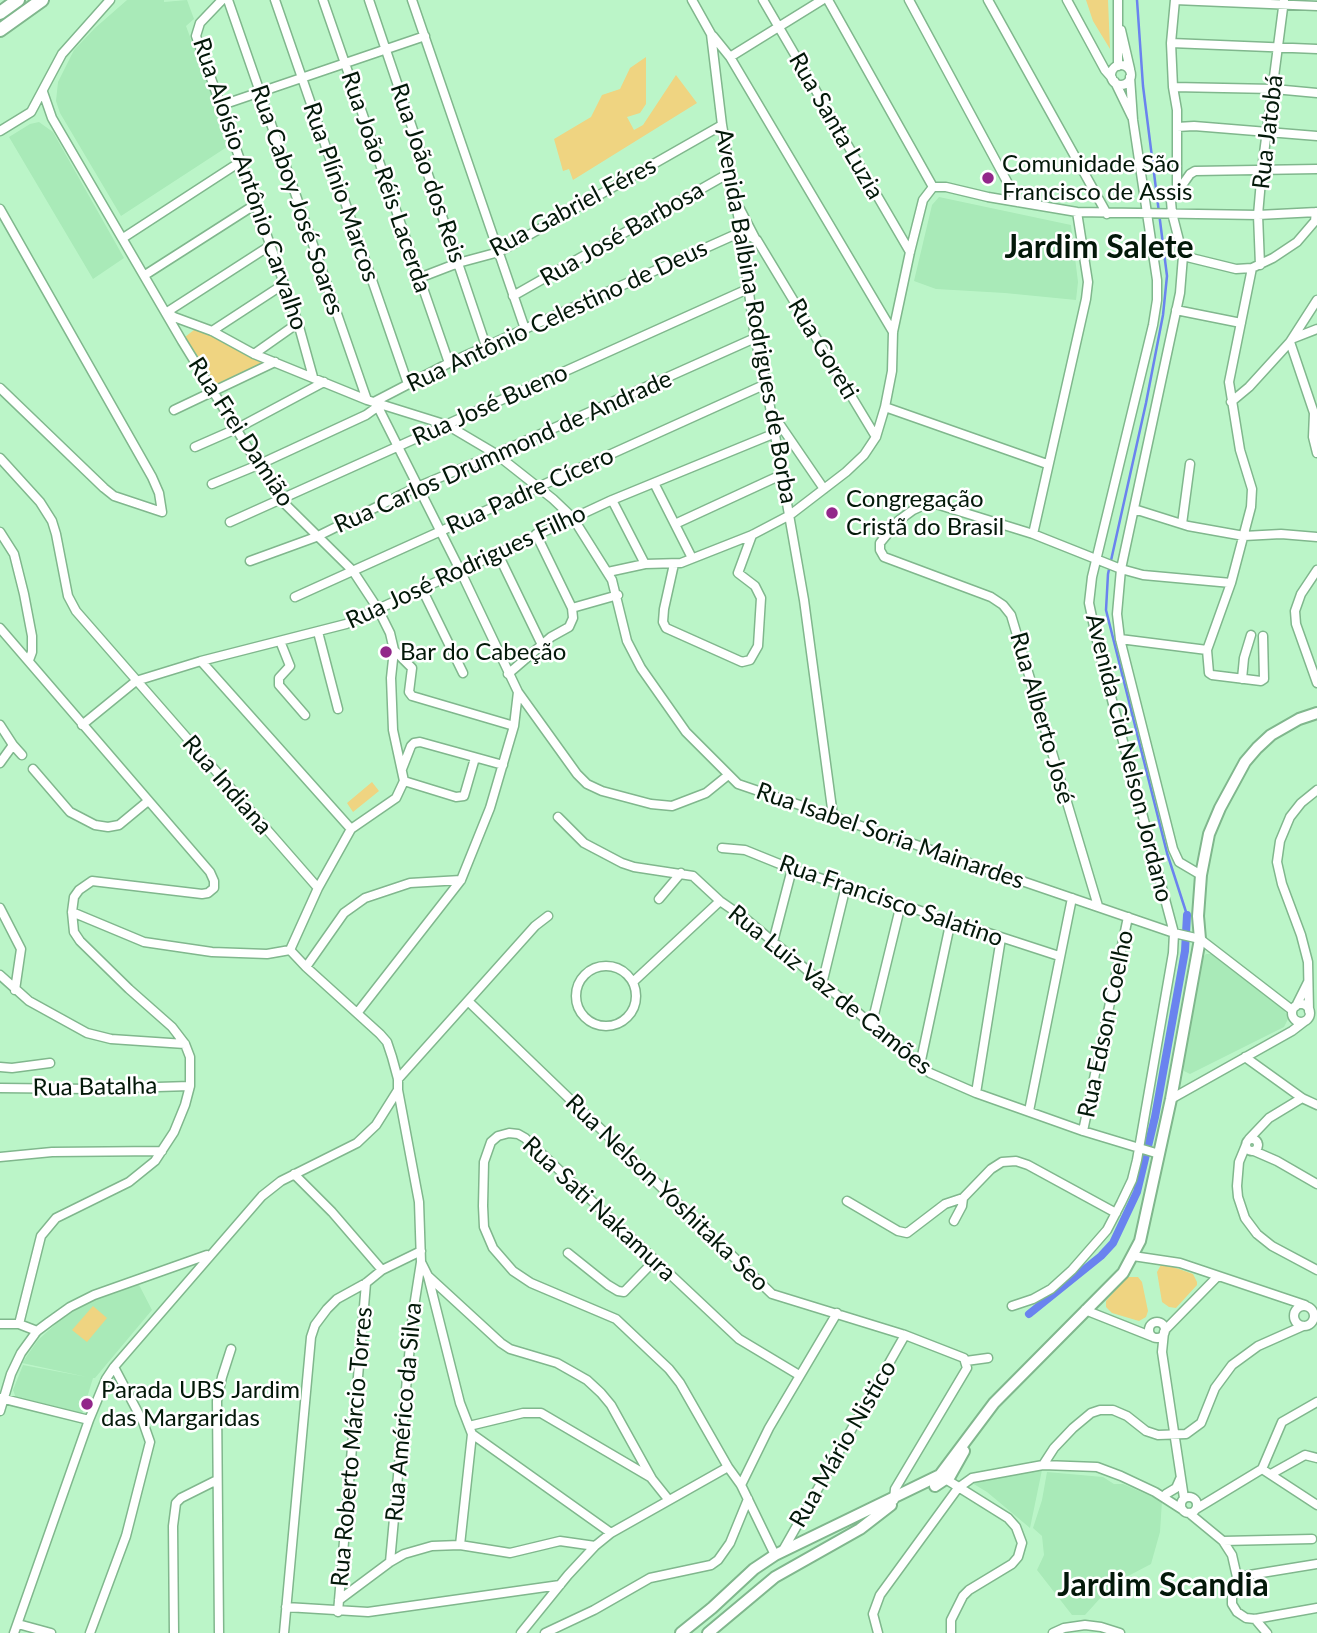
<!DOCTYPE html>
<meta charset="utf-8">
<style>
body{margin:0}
canvas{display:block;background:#bbf5c8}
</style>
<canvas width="1317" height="1633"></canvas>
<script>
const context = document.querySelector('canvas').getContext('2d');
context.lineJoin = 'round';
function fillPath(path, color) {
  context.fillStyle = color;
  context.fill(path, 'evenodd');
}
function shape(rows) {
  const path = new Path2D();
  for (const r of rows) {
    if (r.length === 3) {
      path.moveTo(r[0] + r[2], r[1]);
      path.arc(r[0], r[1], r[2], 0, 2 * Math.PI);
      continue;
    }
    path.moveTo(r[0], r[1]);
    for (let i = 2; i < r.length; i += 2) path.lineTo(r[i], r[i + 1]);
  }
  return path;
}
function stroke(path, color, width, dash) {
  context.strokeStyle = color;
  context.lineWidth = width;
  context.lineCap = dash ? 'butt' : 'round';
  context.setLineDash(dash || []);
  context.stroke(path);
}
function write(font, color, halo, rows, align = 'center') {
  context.font = font + ' Lato,sans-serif';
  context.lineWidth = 5;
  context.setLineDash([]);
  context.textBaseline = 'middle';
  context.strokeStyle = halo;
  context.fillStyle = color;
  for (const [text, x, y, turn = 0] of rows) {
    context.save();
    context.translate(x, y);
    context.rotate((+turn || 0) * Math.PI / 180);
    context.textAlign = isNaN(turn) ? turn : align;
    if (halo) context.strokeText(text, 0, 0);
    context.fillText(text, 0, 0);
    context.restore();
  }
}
fillPath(shape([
 [127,0,164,0,164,2,187,0,194,19,186,26,230,145,121,216,60,113,56,101,58,82,74,50,95,28],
 [39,122,53,132,124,258,93,279,9,137,30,124],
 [939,197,1071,225,1078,282,1076,300,1005,293,936,289,914,281,932,205],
 [1206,954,1211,954,1283,1009,1289,1017,1284,1027,1190,1074,1184,1071,1183,1065,1201,959],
 [138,1283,152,1310,95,1378,93,1378,82,1414,16,1398,13,1390,23,1365,87,1377,22,1363,38,1340,69,1312,83,1303],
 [1042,1470,1030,1528,987,1492,972,1483,1000,1475],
 [1047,1472,1103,1477,1114,1484,1123,1484,1162,1501,1160,1532,1151,1564,1113,1584,1085,1615,1072,1615,1037,1570,1044,1555,1042,1536,1033,1528,1042,1500]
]), '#a9eab8');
fillPath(shape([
 [1086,0,1108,0,1110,49,1093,21],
 [646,57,646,104,640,113,627,117,634,130,643,125,676,75,697,103,573,180,569,169,563,171,554,139,591,117,602,95,620,89,630,68],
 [199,326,264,363,217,385,185,337],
 [372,782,379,791,353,812,347,803],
 [1162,1263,1193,1274,1197,1282,1197,1285,1176,1308,1169,1307,1162,1302,1157,1272],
 [1128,1277,1138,1277,1142,1282,1148,1311,1146,1317,1139,1321,1112,1313,1106,1307,1106,1301,1124,1280],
 [93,1306,107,1318,87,1342,72,1330]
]), '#efd481');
stroke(shape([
 [1137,0,1143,86,1167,276,1163,315,1146,403,1108,574,1106,610,1167,853,1187,915]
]), '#6a83ef', 2.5);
stroke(shape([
 [1029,1314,1101,1256,1113,1243,1137,1192,1155,1117,1185,951,1187,915]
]), '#6a83ef', 8);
const minor = shape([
 [222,0,200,23,196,36,298,323,313,377],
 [228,0,367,400],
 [275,0,408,384],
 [323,0,449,363],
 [369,0,486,346],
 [412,0,525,329],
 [692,0,711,34,722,125,741,232,755,338,766,384,804,600,833,816],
 [763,0,910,252],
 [828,0,933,187],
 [909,0,1018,202],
 [988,0,1107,214],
 [1067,0,1105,70,1112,78],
 [1175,0,1171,43,1173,87,1177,110,1177,191],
 [1175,0,1317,6],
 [1121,30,1130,69],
 [713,36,730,57,893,332],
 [1171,43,1317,49],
 [730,57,822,0],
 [1121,75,10],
 [1118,66,1118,0],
 [1115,82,1132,117],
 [1173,87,1274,89,1317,93],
 [43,92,52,118,182,341,269,482,281,500,353,571,378,609,390,633,394,650,391,678,393,730,404,781,396,798,351,829,318,888,290,950],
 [222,105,425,36],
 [1177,127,1194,126,1317,136],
 [0,131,31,112,62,54,110,0],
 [933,187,946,187,988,197,1077,212,1258,215,1317,212],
 [0,209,152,477,159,493,162,512,114,496,104,488,0,388],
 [740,209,755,238],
 [123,238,240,162],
 [1183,256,1236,269,1252,268,1273,258,1297,242,1315,221,1316,212],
 [1260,265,1258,215,1262,169,1284,0],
 [1252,268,1229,382,1240,450,1252,489,1251,507,1231,583,1207,650,1209,673,1212,675,1261,681,1264,679,1263,636],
 [145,275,256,204],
 [419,278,458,263,499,252,722,125],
 [513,296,731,172],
 [1176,310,1241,323],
 [167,312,174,317,212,331,254,354,367,400,447,425,496,454,553,499,573,518,612,580,627,641,641,668,686,732,738,784,1174,933,1200,939,1292,1010],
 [167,312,271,245],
 [212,331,284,284],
 [1294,338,1317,329],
 [1290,342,1314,413,1313,437,1317,453],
 [254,354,298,323],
 [374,402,449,363,741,232,757,240,876,437],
 [1231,402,1249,387,1290,342,1317,300],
 [885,407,1047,464],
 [174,410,275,362],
 [772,413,824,489],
 [195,447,236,429,324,382],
 [0,458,40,502,52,521,56,534,68,596,76,611,318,888],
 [654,483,692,558],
 [212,484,258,465,366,415,380,405],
 [612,500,645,564],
 [1134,509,1188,526,1244,536,1281,534,1317,537],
 [230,522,750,288],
 [675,524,781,475],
 [1182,524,1190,464],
 [0,532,14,554,24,594,32,636,32,652,29,660],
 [1033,534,1086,299,1088,282,1077,212],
 [497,552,542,645],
 [250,561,316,537,417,487,496,454,755,338],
 [674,564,664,609,663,622,666,628,742,662,750,660,758,646,761,598,755,586,738,573,752,535],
 [1317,570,1301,594,1295,611,1296,624,1317,683],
 [608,572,645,564,681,563,752,535,790,515,846,472,864,455,876,437,885,407,892,371,893,332,910,252,923,200,933,187],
 [422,589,463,673],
 [295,597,766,384],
 [572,608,618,595],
 [0,628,210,872,214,881,214,888,208,893,202,894,92,881,79,890,74,897,72,912,74,932,80,941,129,989,172,1027,185,1044,190,1057,190,1086,185,1105,174,1132,155,1161,129,1182,56,1218,41,1236,19,1324,37,1331],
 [318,632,338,709],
 [1120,639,1207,650],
 [280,641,290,666,279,678,279,685,305,715],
 [394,650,412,668,409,692,412,696,514,726],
 [201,661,351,829],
 [508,674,551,637,569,627,573,618,572,608,536,534],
 [1242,679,1244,658,1251,635],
 [518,692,577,774,587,784,602,791,651,804,672,806,706,793,727,776],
 [0,725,13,745,0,763],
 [82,725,136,681,201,661,346,624,612,500,773,434],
 [13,745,22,755],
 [33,769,70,812,95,825,108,827,119,825,148,801],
 [402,769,411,746,414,743,420,742,503,765],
 [404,781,456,797,464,796,475,758],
 [558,817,584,843,622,863,634,867,693,876,720,901,746,919,930,1073,976,1093,1083,1131,1159,1154],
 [722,848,745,850,792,869,1059,956],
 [1201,875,1179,862,1173,849,1120,639,1117,614,1121,569,1180,293,1183,256,1172,213,1171,201,1190,174,1195,171,1317,169],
 [659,899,681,873],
 [1098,906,1011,615,1003,605,991,597,884,557,880,550,880,543,898,521,913,510,924,505,936,504,1033,534,1121,569,1143,575,1231,583],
 [0,908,21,949,15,990],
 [72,912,144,942,212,952,267,954,290,950],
 [773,942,792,869],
 [606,996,30],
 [306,967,344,913,365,898,410,883,461,880],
 [0,975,29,1001,87,1033,111,1039,185,1044],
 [633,982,720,901],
 [822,984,846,886],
 [468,1001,772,1294,905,1335,964,1358,967,1368,895,1489,894,1500],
 [1301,1013,9],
 [1296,1006,1308,982],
 [1309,1011,1308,962,1301,935,1282,884,1277,862,1280,841,1290,817,1301,803,1317,790],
 [358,1012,461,880,490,808,514,726,518,692,460,570,378,407],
 [872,1023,901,904],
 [1245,1057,1302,1098,1317,1105],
 [920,1065,951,920],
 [0,1067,12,1068,50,1063],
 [398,1079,535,926,548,916],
 [0,1088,92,1089,190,1086],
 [398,1090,419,1202,421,1262,428,1276,460,1403,472,1434,460,1545],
 [976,1093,1001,938],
 [1171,1099,1292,1031,1305,1021],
 [1029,1111,1072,898],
 [1083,1131,1128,917],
 [1252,1145,6],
 [1249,1139,1269,1118,1302,1098],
 [1246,1145,1239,1162,1237,1186,1238,1197,1245,1218,1257,1234,1272,1246,1317,1270],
 [1254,1151,1277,1161,1317,1184],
 [0,1157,52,1152,162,1151],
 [294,1174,332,1212,382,1270],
 [847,1201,898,1231,907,1233,945,1204,963,1198,991,1169,1002,1162,1016,1161,1028,1165,1116,1213],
 [954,1221,962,1206,963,1198],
 [568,1253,608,1285,618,1291,624,1292,655,1260],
 [1133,1256,1180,1263,1305,1305],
 [428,1276,501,1343,510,1349,557,1363,587,1380,601,1393,611,1405,652,1479,668,1499],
 [1304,1316,10],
 [1012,1306,1033,1299,1051,1289,1072,1270,1107,1230,1121,1203,1132,1180,1137,1160,1173,953,1174,933,1100,655,1089,603,1092,577,1153,325,1157,300,1157,280,1133,120,1130,77],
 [1085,1310,1153,1337],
 [1157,1330,8],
 [0,1324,19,1324],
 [1165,1330,1217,1277],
 [1164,1332,1162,1352,1184,1498],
 [966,1361,988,1358],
 [0,1398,89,1420],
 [0,1411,11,1374,21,1353,37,1331,49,1322,70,1307,94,1295,207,1255],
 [469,1426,523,1413,541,1413,650,1477],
 [472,1434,611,1533],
 [1043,1465,1054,1448,1073,1428,1091,1413,1100,1410,1113,1410,1127,1416,1146,1431,1158,1435,1186,1434,1201,1423,1215,1388,1232,1365,1258,1346,1303,1326],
 [1262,1469,1317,1505],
 [1271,1474,1305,1455,1317,1458],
 [944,1478,1008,1518,1016,1527,1022,1543,1018,1557,1012,1564,969,1590,963,1596,951,1620,951,1633],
 [741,1485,769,1428,837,1313],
 [1166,1494,1176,1488,1180,1479],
 [1189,1505,8],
 [1196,1509,1262,1469,1282,1422,1317,1402],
 [1189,1513,1223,1541,1232,1555,1237,1577,1232,1594,1232,1604,1237,1612,1246,1618,1255,1619,1317,1608],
 [1223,1541,1312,1539],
 [782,1552,905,1335],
 [775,1555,741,1485,728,1467,680,1383,669,1369,616,1319,531,1283,513,1271,493,1248,484,1227,483,1206,484,1162,491,1142,498,1136,509,1133,518,1134,525,1138,739,1339,799,1375],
 [390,1562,413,1313,421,1262],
 [1237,1577,1317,1564],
 [339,1600,390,1562,404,1554,432,1546,460,1545,510,1553,560,1541,595,1546,611,1533,728,1467],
 [286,1607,368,1612,560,1585],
 [338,1612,366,1283],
 [1255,1619,1267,1633],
 [18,1624,51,1633],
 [14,1633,89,1420,106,1379,114,1367,262,1196,281,1181,357,1143,376,1125,398,1090,398,1079,392,1057,387,1042,380,1034,306,967,290,950],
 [90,1633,126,1536,150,1442,143,1422,114,1367],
 [174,1633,173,1526,176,1503,181,1498,217,1480],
 [219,1633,217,1401,222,1377,231,1349],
 [284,1633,311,1337,315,1325,327,1309,337,1299,366,1283,382,1270,421,1251],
 [521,1633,568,1575,595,1546],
 [545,1633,594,1610,650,1578,711,1565,718,1560,730,1543,748,1499],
 [878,1633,873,1614,880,1595,958,1488,972,1478,1043,1465,1097,1467,1121,1476,1155,1492,1183,1510],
 [1053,1633,1064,1628,1085,1625,1101,1627,1120,1633]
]);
const major = shape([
 [935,1486,950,1476,964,1451],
 [681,1633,712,1608,754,1569,775,1555,940,1475,994,1403,1123,1273,1140,1241,1171,1099,1200,939,1198,916,1201,875,1209,834,1220,808,1245,762,1257,748,1271,735,1299,719,1317,713],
 [708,1633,775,1577,860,1529,891,1505]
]);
const highway = shape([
 [0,13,18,0],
 [0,30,42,0]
]);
stroke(minor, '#80b78d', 11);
stroke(major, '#80b78d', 14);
stroke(highway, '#80b78d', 16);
stroke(minor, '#fff', 8);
stroke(major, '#fff', 10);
stroke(highway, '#fff', 12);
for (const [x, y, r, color] of [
 [988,178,7,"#92278a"],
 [832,513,7,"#92278a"],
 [386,652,7,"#92278a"],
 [87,1404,7,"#92278a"]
]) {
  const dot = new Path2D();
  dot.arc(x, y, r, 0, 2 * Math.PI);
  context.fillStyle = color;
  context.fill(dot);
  stroke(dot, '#fff', 2.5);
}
write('24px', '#031809', '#fff', [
 ["Rua Santa Luzia",836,126,60],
 ["Rua Jatobá",1268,132,-83],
 ["Rua João dos Reis",428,173,71],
 ["Rua João Réis Lacerda",386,182,71],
 ["Rua Aloísio Antônio Carvalho",250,184,71],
 ["Rua Plínio Marcos",341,192,71],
 ["Rua Caboy José Soares",297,200,71],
 ["Rua Gabriel Féres",573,207,-28],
 ["Rua José Barbosa",622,234,-30],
 ["Rua Antônio Celestino de Deus",557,316,-25],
 ["Avenida Balbina Rodrigues de Borba",756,316,80],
 ["Rua Goreti",823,349,59],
 ["Rua José Bueno",490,405,-24],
 ["Rua Frei Damião",241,432,57],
 ["Rua Carlos Drummond de Andrade",503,452,-24],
 ["Rua Padre Cícero",530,491,-24],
 ["Rua José Rodrigues Filho",466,567,-25],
 ["Rua Alberto José",1042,718,74],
 ["Avenida Cid Nelson Jordano",1129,758,76],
 ["Rua Indiana",227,785,49],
 ["Rua Isabel Soria Mainardes",890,836,19],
 ["Rua Francisco Salatino",891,901,19],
 ["Rua Luiz Vaz de Camões",830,990,39],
 ["Rua Edson Coelho",1106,1024,-78],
 ["Rua Batalha",95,1087,-1],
 ["Rua Nelson Yoshitaka Seo",667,1193,44],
 ["Rua Sati Nakamura",599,1209,43],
 ["Rua Américo da Silva",404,1412,-85],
 ["Rua Mário Nistico",843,1444,-60],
 ["Rua Roberto Márcio Torres",352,1447,-85]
]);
write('24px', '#031809', '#fff', [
 ["Comunidade São",1002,164],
 ["Francisco de Assis",1002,192],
 ["Congregação",846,499],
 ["Cristã do Brasil",846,527],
 ["Bar do Cabeção",400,652],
 ["Parada UBS Jardim",101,1390],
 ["das Margaridas",101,1418]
], 'left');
write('bold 32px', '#031809', '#fff', [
 ["Jardim Salete",1099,248],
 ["Jardim Scandia",1163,1586]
]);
</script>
